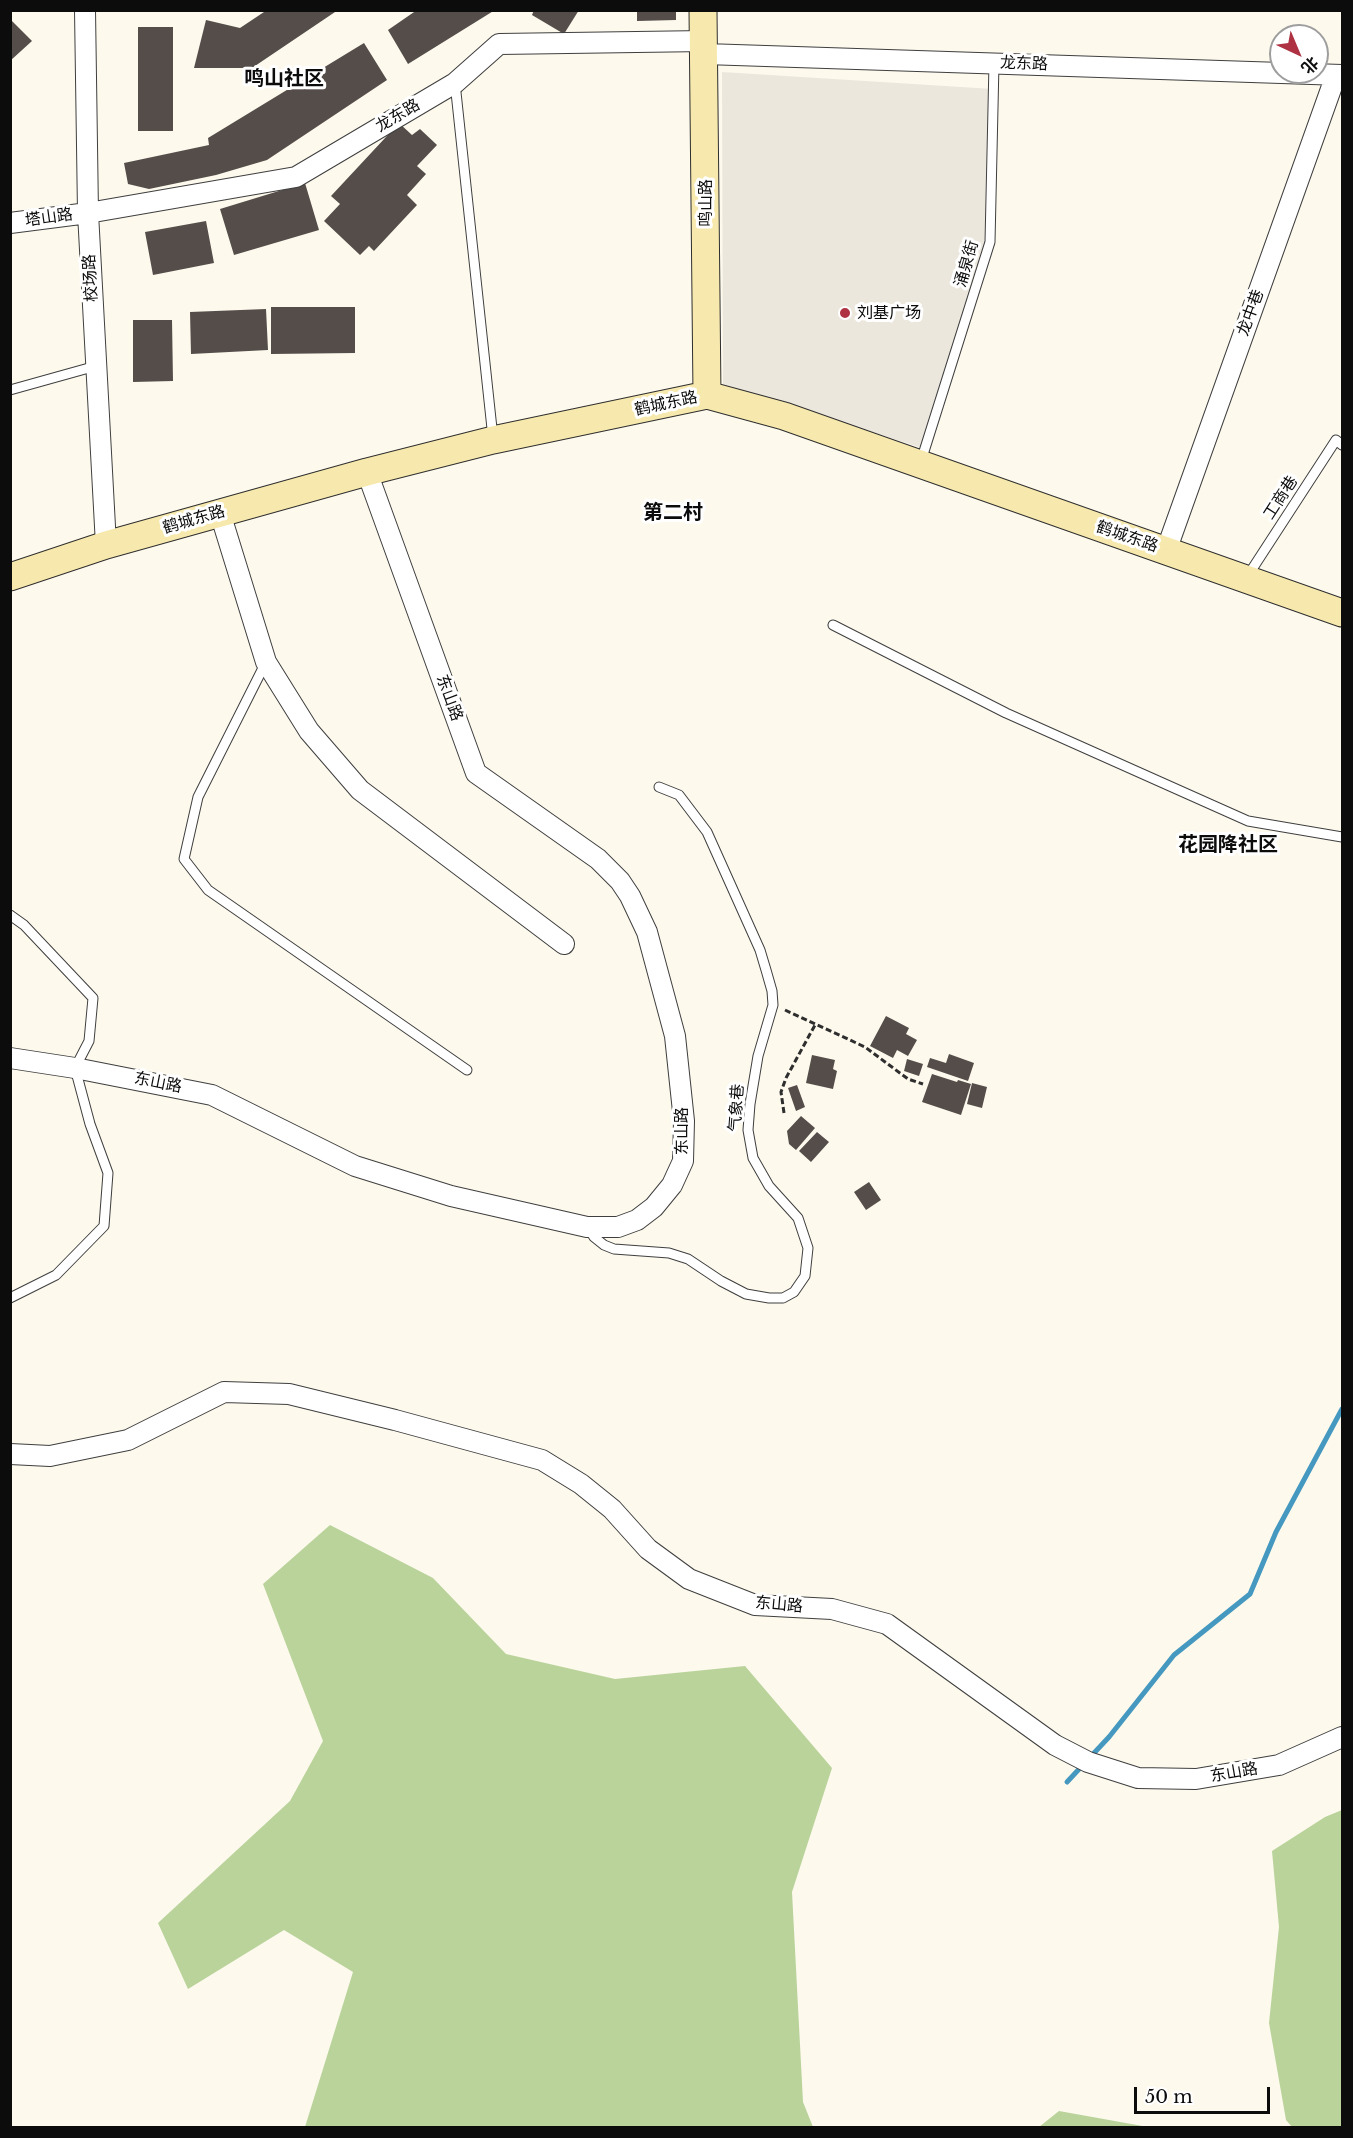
<!DOCTYPE html>
<meta charset="utf-8">
<style>
body{margin:0}
#map{position:relative;width:1353px;height:2138px;overflow:hidden;background:#fdf9ed;font-family:"Libre Baskerville","Noto Sans SC",serif}
canvas{display:block}
.frame{position:absolute;inset:0;border:12px solid #0c0c0c;pointer-events:none}
.north{position:absolute;left:1269px;top:24px;width:60px;height:60px;box-sizing:border-box;background:#fff;border:2px solid #9e9e9e;border-radius:50%;rotate:136deg;font-size:16px;font-weight:700;line-height:24px;text-align:center;color:#0c0c0c}
.north::after{content:'';display:block;margin:auto;width:21px;height:27px;background:#ae3242;clip-path:polygon(50% 0,100% 100%,50% 72%,0 100%)}
.scale{position:absolute;left:1134px;top:2087px;width:136px;height:27px;box-sizing:border-box;border:3px solid #0c0c0c;border-top:0;padding-left:8px;font-size:18px;line-height:21px;white-space:nowrap;color:#0c0c0c;-webkit-text-stroke:4px #fff;paint-order:stroke}
</style>
<div id="map">
<canvas width="1353" height="2138"></canvas>
<div class="frame"></div>
<div class="north">北</div>
<div class="scale">50 m</div>
</div>
<script>
const context = document.querySelector('canvas').getContext('2d');
context.lineJoin = 'round';
function fillPath(path, color) {
  context.fillStyle = color;
  context.fill(path, 'evenodd');
}
function shape(rows) {
  const path = new Path2D();
  for (const r of rows) {
    path.moveTo(r[0], r[1]);
    for (let i = 2; i < r.length; i += 2) path.lineTo(r[i], r[i + 1]);
  }
  return path;
}
function stroke(path, color, width, dash) {
  context.strokeStyle = color;
  context.lineWidth = width;
  context.lineCap = dash ? 'butt' : 'round';
  context.setLineDash(dash || []);
  context.stroke(path);
}
function write(font, color, halo, rows, align = 'center') {
  context.font = font + ' "Libre Baskerville","Noto Sans SC",serif';
  context.lineWidth = 6;
  context.setLineDash([]);
  context.textBaseline = 'middle';
  context.strokeStyle = halo;
  context.fillStyle = color;
  for (const [text, x, y, turn = 0] of rows) {
    context.save();
    context.translate(x, y);
    context.rotate((+turn || 0) * Math.PI / 180);
    context.textAlign = isNaN(turn) ? turn : align;
    if (halo) context.strokeText(text, 0, 0);
    context.fillText(text, 0, 0);
    context.restore();
  }
}
fillPath(shape([
 [330,1525,433,1578,506,1654,615,1679,745,1666,832,1768,792,1892,803,2102,813,2127,305,2127,353,1972,284,1930,188,1989,158,1923,290,1801,323,1741,263,1584],
 [1342,1810,1342,2127,1292,2127,1286,2120,1269,2023,1279,1927,1272,1851,1325,1817],
 [1059,2111,1148,2127,1039,2127]
]), '#b9d39b');
fillPath(shape([
 [722,72,993,89,990,242,925,449,723,384]
]), '#ece7dd');
stroke(shape([
 [1067,1782,1109,1737,1174,1655,1250,1594,1276,1532,1342,1409]
]), '#4598bf', 5);
fillPath(shape([
 [267,10,338,10,252,68,194,68,206,20,240,28],
 [417,10,495,10,408,64,388,30],
 [534,10,579,10,564,34,532,15],
 [637,10,676,10,676,20,637,21],
 [10,19,32,41,10,61],
 [138,27,173,27,173,131,138,131],
 [364,43,387,80,267,160,216,175,149,189,128,184,124,163,209,145,208,138],
 [399,123,412,135,420,129,437,145,417,166,426,174,407,195,417,205,374,251,369,246,360,255,324,221,340,204,331,196],
 [305,183,319,230,234,255,220,209],
 [206,221,214,263,153,275,145,232],
 [271,307,355,307,355,353,271,354],
 [266,309,268,350,191,354,190,312],
 [133,320,172,320,173,381,133,382],
 [886,1016,909,1028,906,1034,917,1040,908,1056,897,1050,893,1058,870,1046],
 [949,1054,974,1063,968,1081,927,1067,930,1058,946,1063],
 [812,1055,835,1060,833,1069,837,1071,833,1089,806,1083],
 [907,1059,923,1064,919,1076,904,1071],
 [932,1074,957,1082,958,1080,971,1084,961,1115,922,1102],
 [972,1083,987,1087,982,1108,967,1104],
 [797,1085,805,1107,796,1111,788,1088],
 [801,1116,815,1128,796,1150,789,1144,787,1131],
 [817,1132,829,1142,811,1162,799,1151],
 [869,1182,881,1200,866,1210,854,1192]
]), '#544d4a');
const lane = shape([
 [455,83,493,438],
 [10,390,96,366],
 [921,461,990,242,994,63],
 [1247,577,1336,440,1342,445],
 [833,625,1006,713,1248,821,1342,837],
 [266,662,198,797,184,859,208,890,467,1070],
 [10,915,24,925,93,998,89,1041,75,1068,90,1124,108,1173,104,1226,56,1275,10,1298],
 [588,1228,594,1237,604,1245,614,1249,669,1253,688,1259,721,1281,746,1294,769,1298,783,1298,794,1292,805,1276,808,1248,798,1218,769,1186,753,1158,748,1130,750,1104,758,1056,773,1005,772,991,766,970,760,950,707,832,679,795,659,787]
]);
const street = shape([
 [85,10,88,213,106,545],
 [705,54,1342,75],
 [10,223,88,213,296,177,455,83,499,44,705,41],
 [220,513,266,662,309,731,360,790,564,944],
 [1166,551,1336,75],
 [10,1058,75,1068,212,1095,355,1166,451,1196,587,1227,618,1227,637,1220,654,1207,672,1185,683,1161,684,1121,675,1036,647,932,630,896,620,881,598,859,476,773,367,472],
 [10,1454,50,1456,128,1440,224,1392,289,1394,395,1420,542,1460,581,1484,612,1509,648,1549,689,1579,755,1605,832,1609,887,1624,1055,1745,1088,1762,1138,1778,1196,1779,1279,1765,1342,1737]
]);
const secondary = shape([
 [703,10,707,395],
 [10,577,106,545,367,472,493,440,707,395,784,416,1342,613]
]);
stroke(lane, '#3f3f3f', 11);
stroke(street, '#3f3f3f', 22);
stroke(secondary, '#2e2e2e', 29);
stroke(shape([
 [785,1010,865,1047,908,1079,923,1084],
 [784,1113,781,1092,786,1078,815,1025]
]), '#2e2e2e', 3, [6, 3]);
stroke(lane, '#fff', 9);
stroke(street, '#fff', 20);
stroke(secondary, '#f7e9ae', 27);
for (const [x, y, r, color] of [
 [845,313,6,"#ae3242"]
]) {
  const dot = new Path2D();
  dot.arc(x, y, r, 0, 2 * Math.PI);
  context.fillStyle = color;
  context.fill(dot);
  stroke(dot, '#fff', 2);
}
write('16px', '#0c0c0c', '#fff', [
 ["龙东路",1024,64,2],
 ["龙东路",398,116,-31],
 ["鸣山路",706,203,-90],
 ["塔山路",49,218,-8],
 ["涌泉街",967,264,-74],
 ["校场路",91,278,-93],
 ["龙中巷",1251,313,-70],
 ["鹤城东路",666,404,-12],
 ["工商巷",1281,498,-57],
 ["鹤城东路",194,520,-16],
 ["鹤城东路",1127,537,19],
 ["东山路",449,698,70],
 ["东山路",158,1083,11],
 ["气象巷",737,1108,-86],
 ["东山路",682,1131,-90],
 ["东山路",779,1605,5],
 ["东山路",1234,1773,-10]
]);
write('16px', '#0c0c0c', '#fff', [
 ["刘基广场",857,313]
], 'left');
write('bold 20px', '#0c0c0c', '#fff', [
 ["鸣山社区",284,79],
 ["第二村",673,513],
 ["花园降社区",1228,845]
]);
</script>
